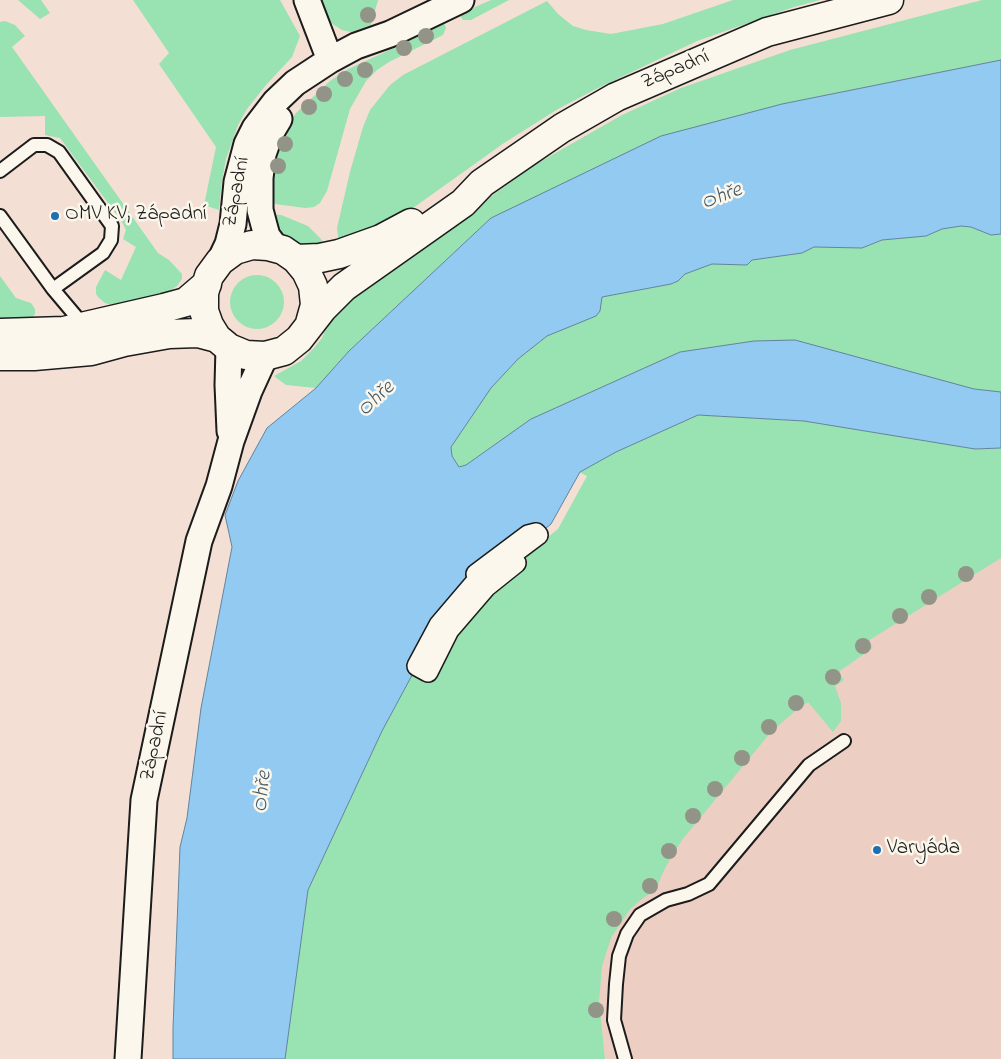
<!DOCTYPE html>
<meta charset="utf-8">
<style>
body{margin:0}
canvas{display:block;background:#f3dfd4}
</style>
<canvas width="1001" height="1059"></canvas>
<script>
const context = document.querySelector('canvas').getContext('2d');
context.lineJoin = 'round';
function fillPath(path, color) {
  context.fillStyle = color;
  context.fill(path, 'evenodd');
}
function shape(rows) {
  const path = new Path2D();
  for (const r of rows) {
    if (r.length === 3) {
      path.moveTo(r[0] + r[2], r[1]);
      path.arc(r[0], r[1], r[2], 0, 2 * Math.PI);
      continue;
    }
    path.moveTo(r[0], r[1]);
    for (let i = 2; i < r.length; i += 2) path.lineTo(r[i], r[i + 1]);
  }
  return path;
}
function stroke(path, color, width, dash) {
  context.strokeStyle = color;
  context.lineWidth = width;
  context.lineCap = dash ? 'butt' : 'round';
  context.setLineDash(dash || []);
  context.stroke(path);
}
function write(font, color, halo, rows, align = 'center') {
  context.font = font + ' "Indie Flower",sans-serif';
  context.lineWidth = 5;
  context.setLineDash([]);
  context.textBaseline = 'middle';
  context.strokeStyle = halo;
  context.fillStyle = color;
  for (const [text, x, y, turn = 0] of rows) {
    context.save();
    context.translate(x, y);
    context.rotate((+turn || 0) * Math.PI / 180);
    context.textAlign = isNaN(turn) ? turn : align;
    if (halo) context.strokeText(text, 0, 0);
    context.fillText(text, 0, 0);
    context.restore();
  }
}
fillPath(shape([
 [1001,542,1001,1059,580,1059,574,985,753,722]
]), '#edcec3');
fillPath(shape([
 [18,0,41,0,50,13,40,19],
 [133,0,280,0,300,36,292,57,266,85,247,109,238,125,226,159,222,181,219,210,204,205,216,147,159,64,169,53],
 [315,0,378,0,371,25,351,32,342,30,328,21],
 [491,0,509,0,471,20,463,20,459,14],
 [733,0,820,0,794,7,697,41,594,90,558,109,504,143,406,213,339,245,337,228,350,172,363,127,370,110,390,85,403,75,547,1,558,14,573,26,586,30,611,34,663,24],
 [982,0,1001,0,1001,60,782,104,491,218,349,351,316,388,286,385,274,376,301,361,314,348,322,338,333,312,339,305,375,282,531,167,622,115,681,88,790,50],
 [5,21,15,25,25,36,12,47,158,253,169,260,182,274,182,279,177,286,171,290,156,295,156,303,118,307,105,303,98,297,96,294,96,287,105,270,121,280,136,247,123,239,126,230,122,222,60,138,45,135,45,116,0,117,0,22],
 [443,21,446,28,443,35,389,62,377,70,366,81,350,109,327,191,320,203,314,207,305,208,268,203,267,177,282,132,296,113,330,81,346,70,407,42],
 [270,214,281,215,308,226,321,239,325,246,306,247,296,244,287,239,278,231],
 [961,226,971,227,991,235,1001,234,1001,392,974,389,754,341,680,352,531,419,466,465,459,467,452,456,451,447,491,388,518,359,547,336,578,323,600,311,602,297,671,284,678,281,685,274,712,264,747,265,751,260,802,253,814,247,862,248,882,240,926,236,942,229],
 [257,302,27],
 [0,276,16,298,31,303,35,309,35,314,32,318,0,326],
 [698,415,804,421,975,449,1001,448,1001,558,868,641,873,648,838,672,844,680,835,686,841,703,841,721,833,732,808,702,793,713,771,732,682,840,665,868,655,891,643,898,630,909,611,938,602,966,599,1002,605,1059,285,1059,308,890,382,731,439,625,558,529,587,476,579,472,616,452]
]), '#99e2b1');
const water = shape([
 [1001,60,1001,234,991,235,971,227,961,226,942,229,926,236,882,240,862,248,814,247,802,253,752,260,747,265,712,264,685,274,678,281,671,284,602,297,600,311,596,316,547,336,518,359,491,388,451,447,452,456,459,467,466,465,531,419,680,352,754,341,795,340,974,389,1001,392,1001,448,975,449,804,421,698,415,616,452,580,472,551,524,538,535,417,666,382,731,308,890,285,1059,173,1059,173,1028,180,847,187,818,201,708,232,547,225,515,238,481,267,428,316,388,349,351,491,218,661,136,782,104,1001,60]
]);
fillPath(water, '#92caf1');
stroke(water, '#63849c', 1);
const service = shape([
 [0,171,34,145,47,145,59,152,112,226,111,240,103,253,53,289],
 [0,216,53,289,85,327],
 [625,1059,614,1020,616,984,619,956,627,934,640,915,666,900,688,894,709,884,809,765,844,741]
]);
const pedestrian = shape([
 [536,533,538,535,510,556,516,563,486,587,449,630,428,672,417,666,439,625,479,578,476,574,528,535,536,533]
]);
const minor = shape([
 [307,0,330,60],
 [276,248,267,236,264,225,260,210,260,178,263,154,270,134,279,119],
 [220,261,228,244,233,224,237,182,247,144,255,128,275,102,295,83,330,60,356,46,390,34,461,0],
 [229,348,228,385,230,431],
 [128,1059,144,800,199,541,219,486,231,441,249,391,265,356]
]);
const tertiary = shape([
 [296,259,320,258,339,254,381,239,411,223],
 [310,323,315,305,313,286,306,271,296,259,283,250,268,246,252,245,235,250,220,261,209,276,204,293,204,311,209,325,217,338,229,348,246,355,265,356,284,351,299,339,323,308,344,287,463,203,482,183,562,128,616,97,767,32,889,0],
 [0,333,64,331,164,308,186,302,207,284],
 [0,356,34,356,91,351,124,342,169,334,198,333,217,338]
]);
stroke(service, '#1c1c1c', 16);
stroke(pedestrian, '#1c1c1c', 22);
stroke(minor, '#1c1c1c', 29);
stroke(tertiary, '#1c1c1c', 31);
stroke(service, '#fbf7ec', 12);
stroke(pedestrian, '#fbf7ec', 19);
stroke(minor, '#fbf7ec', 25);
stroke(tertiary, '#fbf7ec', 28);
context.fillStyle = '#929488';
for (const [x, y] of [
 [368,15],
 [426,36],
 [404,48],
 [365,70],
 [345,79],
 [324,94],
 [309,107],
 [285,144],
 [278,166],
 [966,574],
 [929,597],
 [900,616],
 [863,646],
 [833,677],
 [796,703],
 [769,727],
 [742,758],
 [715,789],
 [693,816],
 [669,851],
 [650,886],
 [614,919],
 [596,1010]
]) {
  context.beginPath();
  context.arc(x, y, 8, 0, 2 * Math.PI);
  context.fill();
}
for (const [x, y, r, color] of [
 [55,216,5,"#1f6fb2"],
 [877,850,5,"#1f6fb2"]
]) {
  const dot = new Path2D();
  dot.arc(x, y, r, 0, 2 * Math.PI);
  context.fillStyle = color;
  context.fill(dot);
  stroke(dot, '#fbf7ec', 2);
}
write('21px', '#1c1c1c', '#fbf7ec', [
 ["Západní",676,71,-23],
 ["Západní",238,192,-79],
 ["Západní",156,746,-78]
]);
write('21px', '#1c1c1c', '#fbf7ec', [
 ["OMV KV, Západní",65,216],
 ["Varyáda",887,850]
], 'left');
write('italic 22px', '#455967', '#fbf7ec', [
 ["Ohře",722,198,-21],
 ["Ohře",377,400,-43],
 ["Ohře",264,792,-84]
]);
</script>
